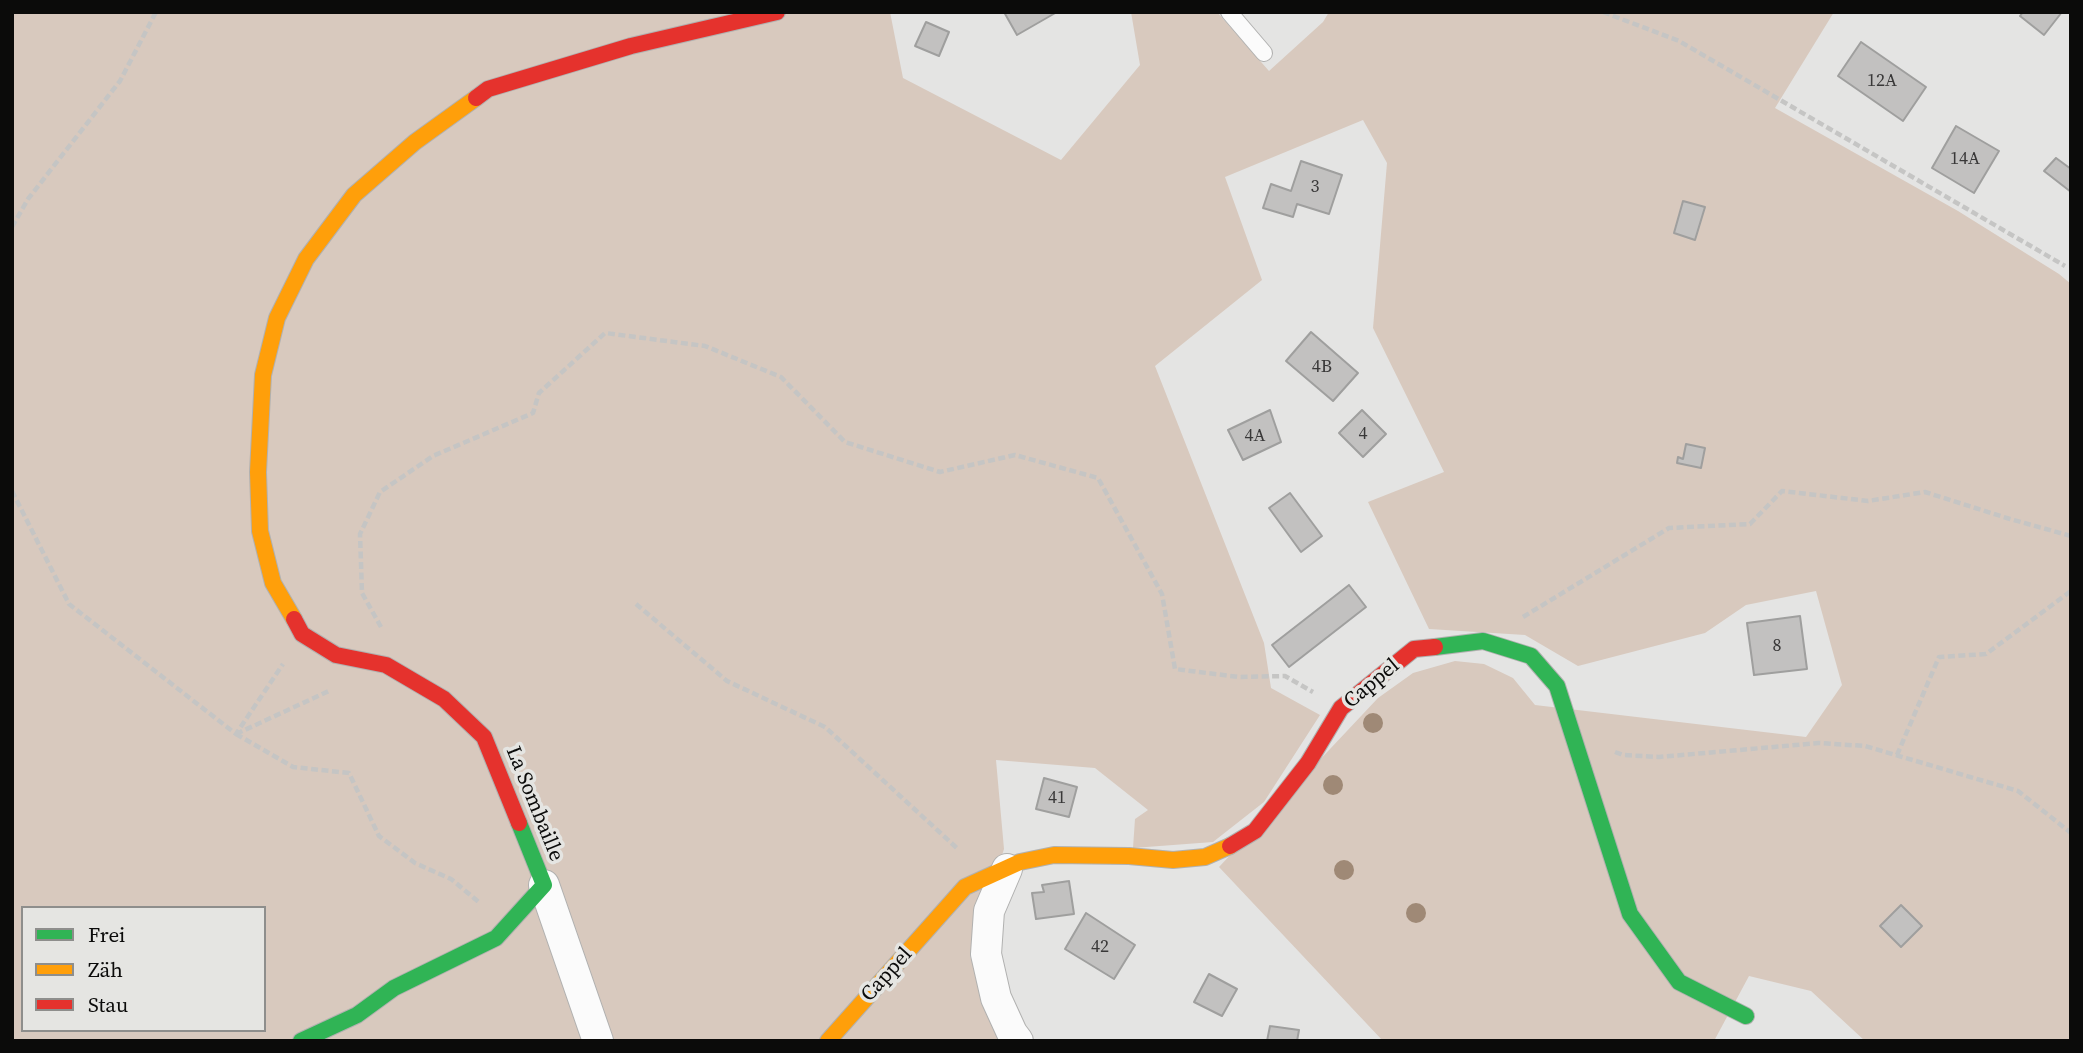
<!DOCTYPE html>
<meta charset="utf-8">
<style>
body{margin:0}
#map{position:relative;width:2083px;height:1053px;overflow:hidden;background:#e4e4e3;font-family:"Source Serif 4",serif}
canvas{display:block}
.frame{position:absolute;inset:0;border:14px solid #0b0b0a;pointer-events:none}
.legend{position:absolute;left:21px;top:906px;width:245px;height:126px;box-sizing:border-box;background:#e5e5e2;border:2px solid #8e8e8c;margin:0;padding:9px 12px;list-style:none;font-size:21px;color:#0b0b0a}
.legend li{display:flex;align-items:center;gap:14px;height:35px}
.legend b{width:35px;border:2px solid #8e8e8c}
</style>
<div id="map">
<canvas width="2083" height="1053"></canvas>
<div class="frame"></div>
<ul class="legend">
<li><b style="height:9px;background:#30b455"></b>Frei</li>
<li><b style="height:9px;background:#ff9f0a"></b>Zäh</li>
<li><b style="height:9px;background:#e5322d"></b>Stau</li>
</ul>
</div>
<script>
const context = document.querySelector('canvas').getContext('2d');
context.lineJoin = 'round';
function fillPath(path, color) {
  context.fillStyle = color;
  context.fill(path, 'evenodd');
}
function shape(rows) {
  const path = new Path2D();
  for (const r of rows) {
    path.moveTo(r[0], r[1]);
    for (let i = 2; i < r.length; i += 2) path.lineTo(r[i], r[i + 1]);
  }
  return path;
}
function stroke(path, color, width, dash) {
  context.strokeStyle = color;
  context.lineWidth = width;
  context.lineCap = dash ? 'butt' : 'round';
  context.setLineDash(dash || []);
  context.stroke(path);
}
function write(font, color, halo, rows, align = 'center') {
  context.font = font + ' "Source Serif 4",serif';
  context.lineWidth = 7;
  context.setLineDash([]);
  context.textBaseline = 'middle';
  context.strokeStyle = halo;
  context.fillStyle = color;
  for (const [text, x, y, turn = 0] of rows) {
    context.save();
    context.translate(x, y);
    context.rotate((+turn || 0) * Math.PI / 180);
    context.textAlign = isNaN(turn) ? turn : align;
    if (halo) context.strokeText(text, 0, 0);
    context.fillText(text, 0, 0);
    context.restore();
  }
}
fillPath(shape([
 [12,12,890,12,903,78,1061,160,1140,65,1131,12,1217,12,1269,71,1323,22,1329,12,1834,12,1775,108,1958,211,2059,274,2071,284,2071,1041,1865,1041,1811,991,1749,976,1714,1041,1383,1041,1219,867,1378,698,1413,673,1455,661,1484,664,1513,678,1535,705,1806,737,1842,685,1816,591,1746,605,1705,633,1578,666,1525,635,1429,629,1368,502,1444,472,1373,328,1387,163,1363,120,1225,177,1262,280,1155,366,1264,643,1271,688,1320,715,1264,802,1213,842,1133,848,1135,819,1148,810,1095,768,996,760,1004,849,970,956,999,1041,12,1041],
 [23,908,264,908,264,1030,23,1030]
]), '#d8c9be');
const building = shape([
 [1004,12,1057,12,1017,35,1004,12],
 [2023,12,2062,12,2044,35,2020,16,2023,12],
 [926,22,949,32,939,56,915,46,926,22],
 [1861,42,1926,87,1903,121,1838,76,1861,42],
 [1956,126,1999,151,1974,193,1932,168,1956,126],
 [2056,158,2071,169,2071,192,2044,171,2056,158],
 [1301,161,1342,175,1329,214,1297,204,1293,217,1263,208,1271,184,1291,191,1301,161],
 [1683,201,1705,207,1695,240,1674,233,1683,201],
 [1311,332,1358,373,1333,401,1286,361,1311,332],
 [1270,410,1281,442,1243,460,1228,430,1270,410],
 [1362,410,1386,434,1363,457,1339,433,1362,410],
 [1686,444,1705,448,1701,468,1677,463,1678,457,1683,459,1686,444],
 [1290,493,1322,536,1301,552,1269,508,1290,493],
 [1349,585,1366,607,1289,667,1272,645,1349,585],
 [1800,616,1807,669,1754,675,1747,623,1800,616],
 [1044,778,1077,787,1069,817,1036,809,1044,778],
 [1069,881,1074,914,1036,919,1032,893,1044,892,1042,885,1069,881],
 [1901,905,1922,926,1901,947,1880,926,1901,905],
 [1086,913,1135,945,1114,979,1065,949,1086,913],
 [1209,974,1237,989,1222,1016,1194,1002,1209,974],
 [1270,1026,1299,1030,1297,1041,1267,1041,1270,1026]
]);
fillPath(building, '#c2c1c0');
stroke(building, '#9f9f9e', 2);
const lane = shape([
 [1229,12,1264,53]
]);
const street = shape([
 [1007,869,989,911,986,954,996,998,1012,1033,1018,1041],
 [544,885,598,1041]
]);
const fast = shape([
 [1435,647,1483,641,1531,656,1557,686,1630,914,1679,982,1746,1016],
 [301,1041,357,1015,394,988,496,938,544,885,519,823]
]);
const slow = shape([
 [294,619,273,583,260,531,258,472,263,375,277,318,306,259,354,195,415,142,476,98],
 [828,1041,965,887,1020,862,1054,855,1129,856,1173,860,1205,857,1230,846]
]);
const jam = shape([
 [476,98,488,89,631,46,777,12],
 [294,619,302,634,336,655,386,665,444,699,484,737,519,823],
 [1230,846,1255,831,1308,763,1341,708,1414,649,1435,647]
]);
stroke(lane, '#b1b1b0', 18);
stroke(street, '#b1b1b0', 32);
stroke(fast, '#b1b1b0', 18);
stroke(slow, '#b1b1b0', 18);
stroke(jam, '#b1b1b0', 18);
stroke(shape([
 [1603,12,1679,41,2065,266],
 [12,227,28,199,120,81,156,12],
 [12,491,69,604,236,734,283,664],
 [636,604,727,681,825,727,959,850],
 [1523,617,1669,528,1750,524,1782,491,1868,501,1925,492,2010,519,2071,536],
 [381,627,362,593,360,534,380,492,433,456,533,413,539,393,605,333,705,346,781,377,845,442,940,472,1015,455,1098,478,1162,594,1175,669,1239,677,1285,676,1313,692],
 [236,734,331,690],
 [236,734,293,767,349,773,379,836,415,863,451,879,480,903],
 [1615,752,1623,755,1659,757,1819,743,1865,746,2018,791,2071,833],
 [1897,755,1939,657,1986,654,2071,591]
]), '#c5c5c4', 4.5, [7, 3.5]);
stroke(lane, '#fbfbfb', 16);
stroke(street, '#fbfbfb', 30);
stroke(fast, '#30b455', 16);
stroke(slow, '#ff9f0a', 16);
stroke(jam, '#e5322d', 16);
context.fillStyle = '#9f8976';
for (const [x, y] of [
 [1373,723],
 [1333,785],
 [1344,870],
 [1416,913]
]) {
  context.beginPath();
  context.arc(x, y, 10, 0, 2 * Math.PI);
  context.fill();
}
write('18px', '#393838', null, [
 ["12A",1882,81],
 ["14A",1965,159],
 ["3",1315,187],
 ["4B",1322,367],
 ["4",1363,434],
 ["4A",1255,436],
 ["8",1777,646],
 ["41",1057,798],
 ["42",1100,947]
]);
write('21px', '#0b0b0a', '#e5e5e2', [
 ["Cappel",1372,684,-40],
 ["La Sombaille",534,804,68],
 ["Cappel",887,975,-48]
]);
</script>
